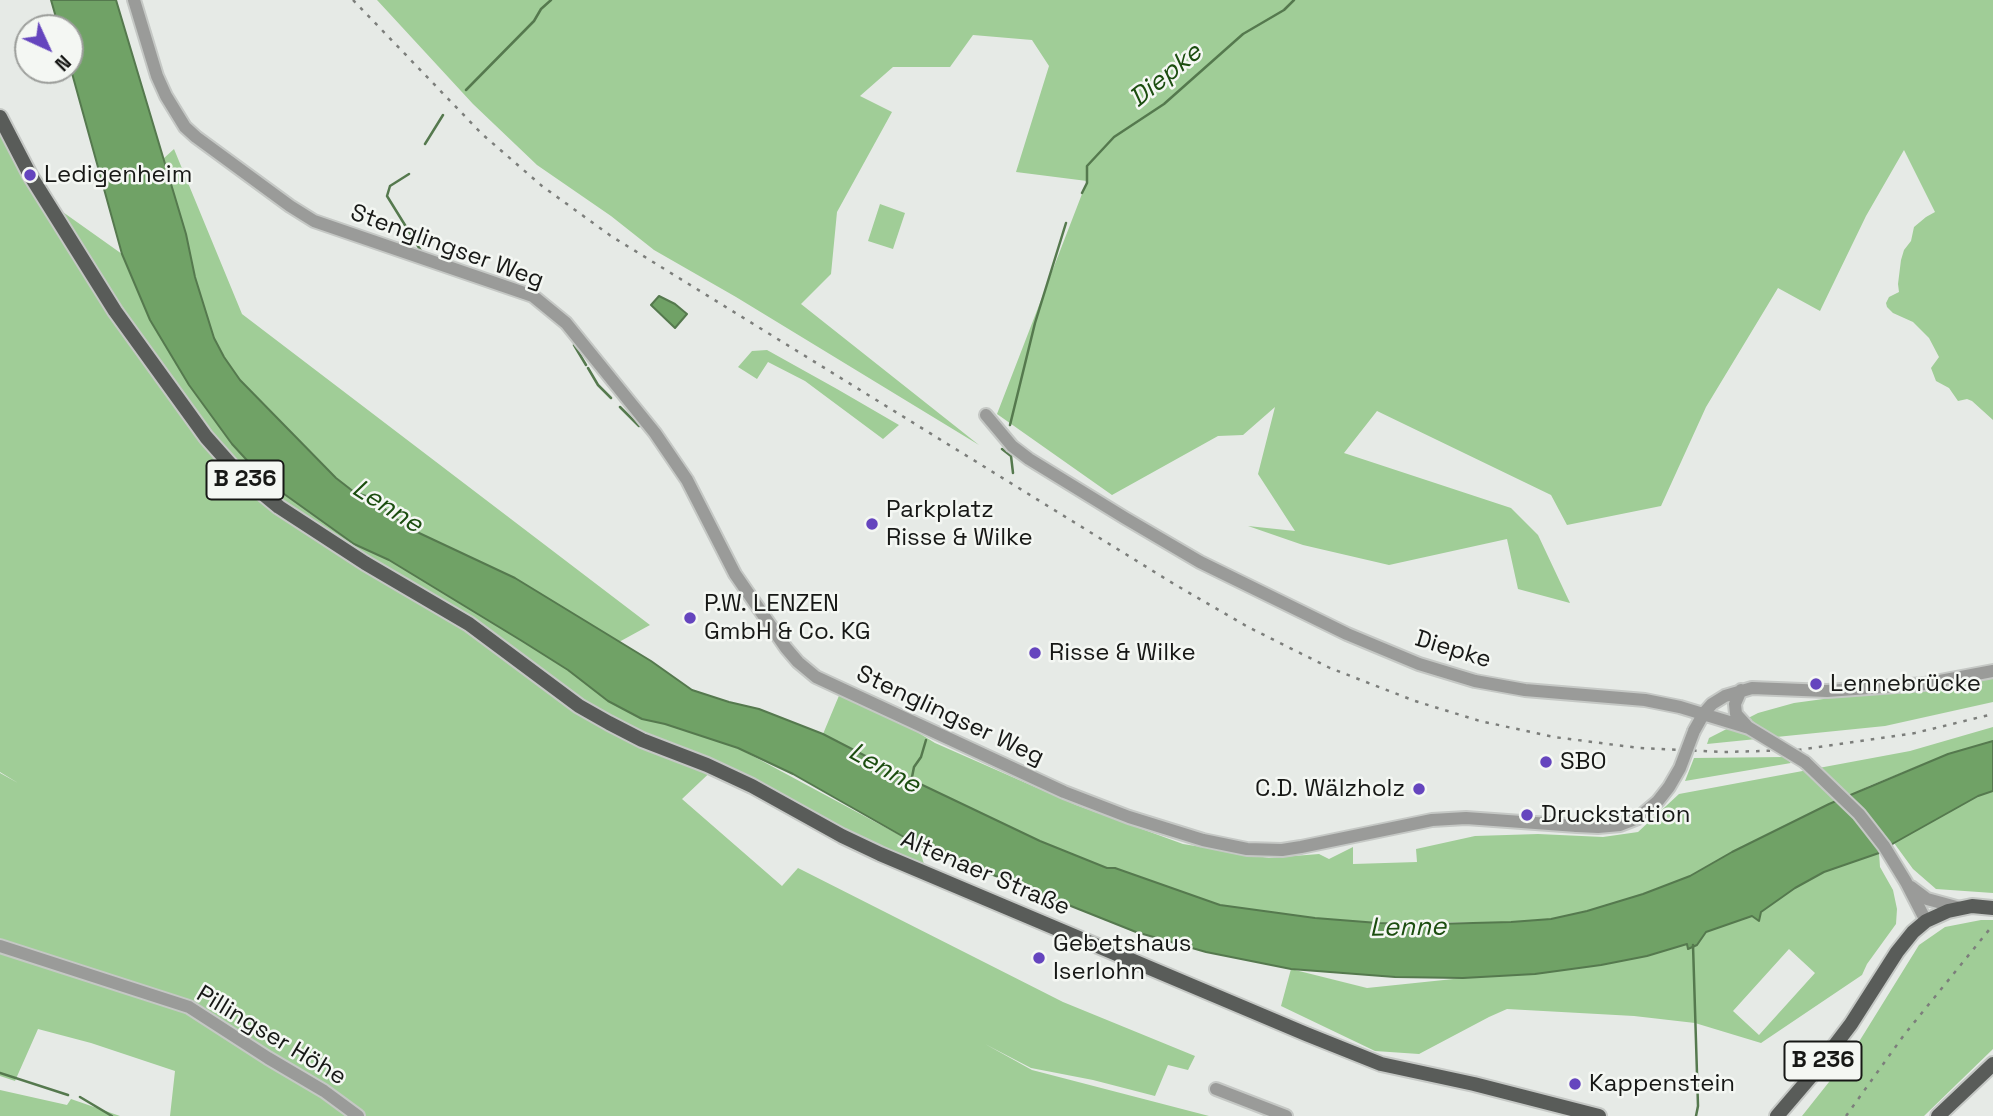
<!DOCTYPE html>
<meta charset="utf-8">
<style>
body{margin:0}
#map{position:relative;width:1993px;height:1116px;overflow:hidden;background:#e6eae6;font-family:"Space Grotesk",sans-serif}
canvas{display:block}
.north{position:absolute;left:14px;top:14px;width:70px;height:70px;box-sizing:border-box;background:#f4f7f3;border:2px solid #9c9e9b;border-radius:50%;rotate:135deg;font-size:19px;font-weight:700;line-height:28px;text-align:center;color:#171816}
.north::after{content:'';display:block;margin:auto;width:24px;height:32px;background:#6545be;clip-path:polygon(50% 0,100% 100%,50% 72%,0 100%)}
</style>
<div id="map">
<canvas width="1993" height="1116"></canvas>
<div class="north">N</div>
</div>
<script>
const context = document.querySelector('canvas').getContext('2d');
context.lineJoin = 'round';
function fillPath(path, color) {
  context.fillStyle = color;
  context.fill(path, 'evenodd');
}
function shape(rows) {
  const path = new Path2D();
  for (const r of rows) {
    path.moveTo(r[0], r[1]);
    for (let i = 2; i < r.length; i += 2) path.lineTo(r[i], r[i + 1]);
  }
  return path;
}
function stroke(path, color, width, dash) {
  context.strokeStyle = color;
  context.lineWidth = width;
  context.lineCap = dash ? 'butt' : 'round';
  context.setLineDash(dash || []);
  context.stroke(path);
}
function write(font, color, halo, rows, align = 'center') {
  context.font = font + ' "Space Grotesk",sans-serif';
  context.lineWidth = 5;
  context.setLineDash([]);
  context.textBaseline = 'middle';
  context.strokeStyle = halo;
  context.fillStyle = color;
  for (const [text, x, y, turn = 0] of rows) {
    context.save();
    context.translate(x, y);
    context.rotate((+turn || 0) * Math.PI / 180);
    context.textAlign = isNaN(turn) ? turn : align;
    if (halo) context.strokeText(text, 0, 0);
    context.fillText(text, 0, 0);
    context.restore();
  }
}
fillPath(shape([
 [377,0,1993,0,1993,420,1972,401,1967,399,1958,401,1949,388,1936,381,1931,368,1939,357,1929,338,1913,322,1893,313,1887,307,1886,303,1889,297,1899,292,1898,284,1901,260,1904,250,1911,241,1914,227,1926,217,1935,212,1904,150,1866,216,1820,311,1778,288,1706,407,1661,506,1567,525,1551,495,1377,411,1344,453,1511,508,1538,535,1570,603,1518,589,1507,539,1389,565,1303,545,1248,526,1295,531,1258,474,1275,407,1243,435,1218,436,1112,495,997,414,1087,181,1016,172,1049,66,1032,40,973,35,950,67,893,67,860,96,892,112,837,212,831,274,801,304,979,445,736,297,654,250,611,216,537,165,473,104],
 [0,133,29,188,122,254,150,320,189,385,232,444,354,544,389,560,522,641,568,670,608,701,642,719,665,724,738,748,918,845,925,867,873,845,719,764,682,799,782,886,798,868,1063,1002,1195,1056,1188,1070,1168,1065,1155,1096,1093,1080,1031,1068,985,1044,1032,1070,1209,1116,170,1116,175,1071,91,1043,38,1029,15,1081,0,1076,0,773,18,783,0,772],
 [174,149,242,314,650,625,619,642,515,578,417,532,392,516,375,499,354,492,336,478,311,454,240,380,224,357,214,338,195,277,186,234,163,159],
 [880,204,905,213,893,249,868,241],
 [767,350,837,389,899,425,883,439,805,381,768,362,757,379,738,367,752,351],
 [1993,676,1993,702,1885,726,1707,744,1709,738,1758,713,1794,703],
 [843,686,935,743,1076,805,1183,844,1269,858,1319,854,1329,859,1353,847,1353,864,1417,862,1416,849,1475,836,1538,834,1603,837,1638,832,1679,794,1910,751,1993,727,1993,741,1948,754,1869,786,1732,852,1690,876,1643,894,1587,911,1551,919,1511,922,1378,923,1315,918,1220,905,1115,868,1107,868,1040,841,912,780,823,734],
 [1784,757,1791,763,1685,781,1694,758],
 [1993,791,1993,893,1936,889,1913,869,1894,843,1978,796],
 [1879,853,1880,867,1893,890,1897,909,1896,924,1867,964,1862,975,1761,1043,1695,1023,1634,1016,1507,1009,1489,1017,1419,1054,1375,1051,1281,1006,1291,969,1367,988,1463,978,1535,974,1647,956,1687,944,1689,949,1697,945,1706,932,1761,912,1795,888,1824,872],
 [1789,949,1815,973,1759,1035,1733,1011],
 [1981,920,1993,920,1993,1049,1924,1116,1802,1116,1852,1053,1919,945,1945,927],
 [0,1090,67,1105,71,1099,120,1116,0,1116]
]), '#a0cd97');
const water = shape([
 [51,0,116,0,186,234,195,277,214,338,224,357,240,380,336,478,354,492,375,499,392,516,417,532,515,578,651,661,692,690,729,702,759,709,823,734,912,780,1040,841,1107,868,1115,868,1220,905,1315,918,1378,923,1435,924,1511,922,1551,919,1587,911,1643,894,1690,876,1732,852,1829,804,1948,754,1993,741,1993,791,1978,796,1894,843,1879,853,1824,872,1795,888,1761,912,1759,921,1752,916,1706,932,1697,945,1688,949,1687,944,1647,956,1601,965,1535,974,1463,978,1395,977,1291,969,1206,952,1136,932,918,845,793,774,738,748,665,724,642,719,608,701,568,670,522,641,389,560,354,544,266,481,232,444,189,385,150,320,122,254,70,66,70,28,59,28,51,0],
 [659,296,675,304,687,314,675,328,651,305,659,296]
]);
fillPath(water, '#70a266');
stroke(water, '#55794e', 2);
stroke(shape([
 [466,90,534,21,541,9,551,0],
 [425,144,443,115],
 [409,174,390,186,387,196,421,251],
 [1082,193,1087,183,1087,166,1114,137,1164,104,1243,34,1284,10,1294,0],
 [574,345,586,365],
 [588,368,598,385,611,398],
 [620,407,639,426],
 [1010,425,1035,323,1066,223],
 [1002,449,1011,456,1013,473],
 [911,782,914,767,921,757,926,740],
 [1693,945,1698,1106,1696,1116],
 [0,1073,68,1095],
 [80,1097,112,1116]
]), '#55794e', 2.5);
const minor = shape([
 [134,0,157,76,166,96,185,127,196,137,290,206,314,221,533,296,566,323,655,433,687,480,735,574,786,648,798,662,816,677,1064,792,1129,817,1203,840,1247,849,1282,850,1301,847,1432,820,1466,818,1577,826],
 [986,415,1012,446,1029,459,1125,518,1200,562,1347,634,1419,664,1475,681,1525,690,1645,700,1680,707,1749,728],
 [1741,690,1735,704,1736,714,1746,725],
 [1694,731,1704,713,1712,704,1725,696,1752,688,1827,691,1924,684,1993,671],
 [1805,762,1859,814,1884,846,1906,882,1926,921],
 [1911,887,1927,899,1960,908],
 [0,946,189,1007,268,1058,324,1091,358,1116],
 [1216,1089,1286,1116]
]);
const major = shape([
 [0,117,30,175,115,311,206,437,238,473,279,507,365,563,469,624,579,706,609,723,642,740,707,765,752,786,842,836,880,854,1306,1034,1381,1064,1474,1084,1599,1116],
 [1777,1116,1813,1074,1851,1024,1897,952,1913,932,1926,921,1948,911,1972,906,1993,908],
 [1938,1116,1993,1064]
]);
stroke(minor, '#c5c8c5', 16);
stroke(major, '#c5c8c5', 18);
stroke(minor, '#9a9b99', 12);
stroke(major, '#595c59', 14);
stroke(shape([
 [353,0,482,134,542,186,611,236,1174,584,1248,627,1330,668,1415,701,1480,721,1554,737,1639,748,1724,752,1798,750,1915,733,1993,714],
 [1846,1116,1904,1035,1993,925]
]), '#7c7e7b', 2.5, [3.5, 7]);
const minorBridge = shape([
 [1749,728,1805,762],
 [1577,826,1598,827,1620,825,1638,818,1658,801,1669,787,1680,768,1694,731]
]);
stroke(minorBridge, '#c5c8c5', 16, []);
stroke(minorBridge, '#9a9b99', 12);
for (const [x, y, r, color] of [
 [30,175,7,"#6545be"],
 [872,524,7,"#6545be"],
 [690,618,7,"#6545be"],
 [1035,653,7,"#6545be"],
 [1816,684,7,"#6545be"],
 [1546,762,7,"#6545be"],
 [1419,789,7,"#6545be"],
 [1527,815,7,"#6545be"],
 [1039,958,7,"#6545be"],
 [1575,1084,7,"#6545be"]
]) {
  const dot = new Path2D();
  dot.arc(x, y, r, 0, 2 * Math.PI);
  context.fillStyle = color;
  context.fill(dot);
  stroke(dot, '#f4f7f3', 2.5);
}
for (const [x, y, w] of [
 [245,480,77],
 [1823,1061,77]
]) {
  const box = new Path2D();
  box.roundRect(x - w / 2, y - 19.5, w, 39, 5);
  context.fillStyle = '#f4f7f3';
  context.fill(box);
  stroke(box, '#171816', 2);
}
write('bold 23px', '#171816', null, [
 ["B 236",245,480],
 ["B 236",1823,1061]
]);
write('24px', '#171816', '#f4f7f3', [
 ["Ledigenheim",44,175],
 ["Parkplatz",886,510],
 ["Risse & Wilke",886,538],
 ["P.W. LENZEN",704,604],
 ["GmbH & Co. KG",704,632],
 ["Risse & Wilke",1049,653],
 ["Lennebrücke",1830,684],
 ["SBO",1560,762],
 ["C.D. Wälzholz",1405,789,"right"],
 ["Druckstation",1541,815],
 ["Gebetshaus",1053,944],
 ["Iserlohn",1053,972],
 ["Kappenstein",1589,1084]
], 'left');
write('24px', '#171816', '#f4f7f3', [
 ["Stenglingser Weg",447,247,20],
 ["Diepke",1453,650,17],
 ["Stenglingser Weg",950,716,25],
 ["Altenaer Straße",985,874,23],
 ["Pillingser Höhe",271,1036,31]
]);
write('italic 26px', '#1b4d0f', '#f4f7f3', [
 ["Diepke",1166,76,-39],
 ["Lenne",387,507,32],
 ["Lenne",884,769,29],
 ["Lenne",1408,928,-1]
]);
</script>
